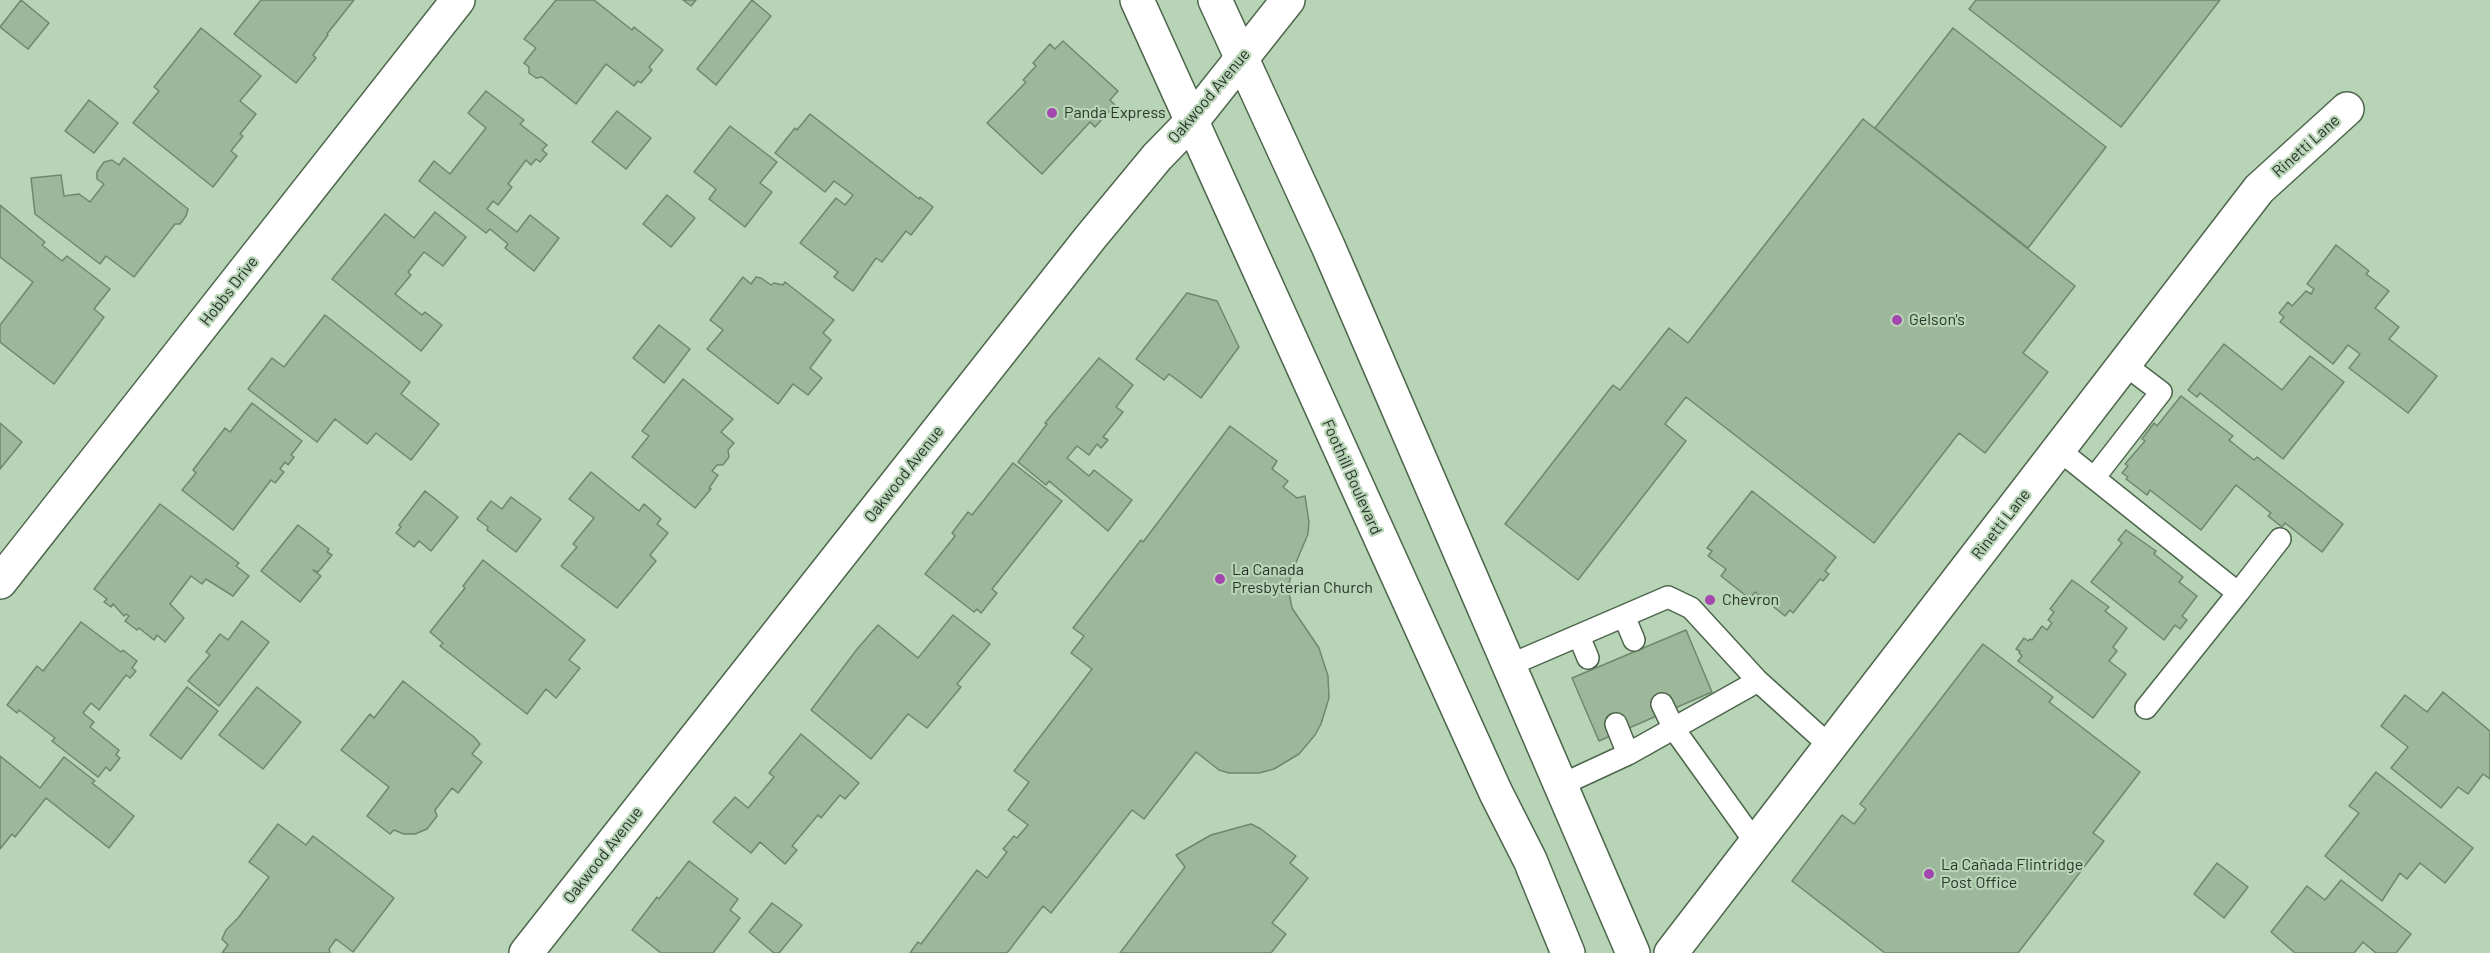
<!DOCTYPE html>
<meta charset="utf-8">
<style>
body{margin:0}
canvas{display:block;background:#b8d4b6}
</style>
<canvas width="2490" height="953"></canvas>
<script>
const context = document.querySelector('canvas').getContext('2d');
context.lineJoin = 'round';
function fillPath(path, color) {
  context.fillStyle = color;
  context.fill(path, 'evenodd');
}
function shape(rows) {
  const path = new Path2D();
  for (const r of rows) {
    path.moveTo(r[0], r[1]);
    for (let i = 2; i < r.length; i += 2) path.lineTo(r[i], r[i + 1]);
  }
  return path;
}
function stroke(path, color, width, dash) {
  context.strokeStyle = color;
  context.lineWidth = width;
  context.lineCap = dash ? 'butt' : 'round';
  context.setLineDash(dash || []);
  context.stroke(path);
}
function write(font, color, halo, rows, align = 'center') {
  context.font = font + ' Barlow,sans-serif';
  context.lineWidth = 4.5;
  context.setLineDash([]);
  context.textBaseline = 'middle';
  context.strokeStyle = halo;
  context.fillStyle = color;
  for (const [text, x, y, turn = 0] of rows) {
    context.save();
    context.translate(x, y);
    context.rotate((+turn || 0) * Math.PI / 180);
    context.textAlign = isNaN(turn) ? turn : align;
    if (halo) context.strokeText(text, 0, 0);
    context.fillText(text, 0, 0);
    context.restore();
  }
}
const building = shape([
 [21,0,49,23,28,49,0,27,21,0],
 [261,0,354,0,327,34,328,35,313,55,316,58,296,83,234,34,261,0],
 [556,0,594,0,632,30,634,27,663,50,649,67,652,70,641,83,638,81,634,86,606,64,576,104,542,77,536,78,529,73,529,67,524,63,536,48,524,39,556,0],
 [683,0,696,0,691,6,683,0],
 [752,0,771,16,716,85,697,69,752,0],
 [1976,0,2220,0,2121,127,1969,9,1976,0],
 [201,28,261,76,240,101,256,114,240,134,243,136,231,151,237,156,213,187,133,123,159,91,154,87,201,28],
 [1953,28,2106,147,2028,248,1875,128,1953,28],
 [1063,41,1118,91,1110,100,1115,105,1095,127,1090,122,1042,174,987,123,1026,82,1023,80,1036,66,1033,63,1050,44,1055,49,1063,41],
 [486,91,524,120,520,124,547,145,542,150,547,154,540,162,536,159,531,165,526,160,508,184,512,187,498,205,493,201,487,209,517,232,530,215,559,238,534,271,505,248,508,244,490,229,486,233,419,181,434,161,450,174,486,128,468,113,486,91],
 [89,100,118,123,94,153,65,131,89,100],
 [617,111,651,138,626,169,592,142,617,111],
 [810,114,919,199,920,197,933,207,911,235,906,231,882,262,876,258,853,291,834,277,838,272,800,243,836,198,845,205,853,195,834,181,825,192,775,153,795,128,797,130,810,114],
 [1863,119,2075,286,2023,353,2048,372,1985,453,1959,433,1874,543,1686,397,1665,424,1686,441,1578,580,1505,524,1613,385,1620,390,1669,328,1688,343,1863,119],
 [730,126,777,162,760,183,772,192,745,227,709,199,716,189,694,172,730,126],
 [124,158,188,209,186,216,180,224,175,224,134,277,106,256,100,264,35,214,31,178,61,175,64,196,79,194,90,202,104,184,97,179,97,172,104,162,112,160,119,165,124,158],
 [667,195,695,218,671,247,643,224,667,195],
 [0,205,45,242,42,245,62,261,67,256,110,289,94,309,104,317,54,384,0,342,0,325,33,282,0,257,0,205],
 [435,212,466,237,443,266,424,252,408,272,411,275,395,294,422,315,425,312,442,325,421,351,332,279,385,214,414,238,435,212],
 [2336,245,2369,271,2366,274,2389,291,2375,308,2399,327,2389,339,2437,376,2408,413,2349,368,2360,354,2348,345,2333,364,2280,322,2284,317,2279,313,2288,302,2292,306,2306,291,2311,294,2314,289,2307,284,2336,245],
 [743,277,751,284,756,277,761,278,771,285,774,283,783,285,785,282,834,320,823,333,831,340,810,368,822,378,808,395,793,384,778,404,707,349,723,330,710,320,743,277],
 [1187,293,1217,301,1239,347,1201,398,1169,374,1164,380,1136,359,1187,293],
 [325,315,410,382,401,394,439,424,411,460,376,433,367,444,335,419,317,442,248,389,272,358,284,367,325,315],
 [659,325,690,349,664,383,633,358,659,325],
 [2224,344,2282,390,2310,356,2344,382,2283,459,2200,393,2197,397,2188,390,2224,344],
 [1099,358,1133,385,1116,407,1123,412,1103,437,1108,440,1101,448,1097,444,1089,455,1077,446,1067,458,1089,476,1094,470,1132,500,1108,531,1049,481,1046,485,1018,462,1047,424,1045,423,1099,358],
 [683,379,733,419,721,432,734,443,728,450,729,457,723,465,717,465,712,471,718,475,709,488,711,489,695,508,632,457,649,436,642,431,683,379],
 [2181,396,2233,436,2229,440,2254,460,2257,457,2343,524,2322,552,2285,523,2282,527,2268,516,2271,513,2236,485,2201,530,2150,490,2147,495,2126,479,2128,477,2122,473,2128,466,2125,464,2145,441,2142,439,2154,423,2157,426,2181,396],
 [252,403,302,441,291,455,294,457,288,465,285,462,280,469,284,472,275,483,271,480,233,530,182,490,196,473,193,470,225,428,230,432,252,403],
 [0,423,22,442,0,469,0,423],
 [1230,426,1277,461,1272,469,1288,481,1283,487,1297,498,1305,496,1309,522,1308,534,1292,572,1288,587,1292,608,1319,648,1328,676,1329,698,1321,724,1315,735,1299,754,1274,769,1259,773,1229,773,1219,770,1196,752,1144,819,1132,810,1051,913,1043,906,1007,953,910,953,918,942,921,944,977,870,987,878,1007,852,1003,849,1014,836,1017,838,1028,825,1008,810,1029,782,1014,771,1092,669,1071,653,1084,636,1073,628,1141,540,1143,542,1159,521,1230,426],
 [1013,463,1062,501,992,589,997,593,981,613,977,609,974,612,925,574,955,536,952,533,968,512,972,515,1013,463],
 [591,472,639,511,644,504,661,519,657,524,668,533,650,555,656,561,617,608,561,566,577,547,573,544,594,518,569,499,591,472],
 [425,491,458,517,431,551,419,541,414,547,396,533,401,527,399,525,425,491],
 [1752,491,1836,557,1825,571,1829,574,1823,581,1820,579,1793,613,1790,610,1785,616,1755,592,1750,599,1721,576,1726,569,1708,556,1712,551,1707,548,1752,491],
 [511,497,541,519,516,552,487,530,488,527,477,519,491,501,502,509,511,497],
 [160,504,239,563,236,566,249,576,233,596,206,579,202,584,191,576,170,604,184,618,165,642,157,635,154,640,139,628,137,630,125,621,129,616,126,614,124,616,113,604,111,607,104,602,107,599,94,589,160,504],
 [298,525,329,549,327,552,332,555,318,572,313,570,321,576,300,602,261,571,298,525],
 [2126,530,2156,551,2154,554,2183,577,2179,582,2197,596,2182,616,2187,620,2180,629,2175,625,2164,640,2091,582,2122,543,2118,540,2126,530],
 [483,560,585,640,569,660,580,668,556,698,546,689,527,714,440,646,443,643,430,632,465,588,463,586,483,560],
 [2072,580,2109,607,2105,611,2127,628,2113,647,2117,651,2109,661,2126,674,2093,718,2018,661,2022,656,2019,653,2020,651,2016,649,2024,638,2028,641,2030,639,2032,640,2042,626,2047,630,2052,623,2048,620,2054,612,2050,609,2072,580],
 [953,615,990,644,957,684,961,687,927,728,908,714,871,759,811,710,858,648,878,625,918,658,953,615],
 [242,621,269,642,219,706,188,681,210,655,206,652,220,634,228,640,242,621],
 [81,622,121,652,123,650,137,661,132,668,136,671,130,678,126,675,99,710,91,703,83,713,94,722,90,727,119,750,116,755,120,758,110,771,106,767,98,777,52,741,55,738,19,710,17,713,7,705,37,666,43,671,81,622],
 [1686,630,1712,692,1599,741,1572,678,1686,630],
 [1983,644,2053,697,2049,702,2140,772,2093,833,2104,841,2018,953,1885,953,1792,881,1842,815,1854,824,1866,809,1860,804,1983,644],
 [403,681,474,737,480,744,472,754,482,762,458,793,452,788,435,810,437,816,427,829,415,834,404,834,394,830,390,834,367,816,389,787,341,750,370,714,374,718,403,681],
 [187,687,218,711,181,759,150,735,187,687],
 [257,687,301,722,263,769,219,735,257,687],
 [2443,692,2490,731,2490,779,2483,774,2468,794,2458,787,2441,808,2391,768,2408,747,2381,726,2405,695,2427,712,2443,692],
 [801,734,859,783,845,799,840,795,821,818,818,815,792,846,797,850,785,864,760,842,751,853,713,822,735,797,748,808,774,777,769,773,801,734],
 [0,756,40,788,64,757,95,781,92,783,134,816,109,848,46,798,15,837,12,834,0,849,0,756],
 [2376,772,2473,848,2445,883,2420,863,2407,879,2400,873,2382,901,2325,856,2359,813,2349,806,2376,772],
 [278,824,306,845,313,836,394,898,353,952,336,939,329,949,330,953,222,953,228,945,222,939,226,930,238,918,269,877,249,862,278,824],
 [1251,824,1261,829,1296,856,1290,863,1308,878,1272,923,1286,934,1271,953,1120,953,1185,867,1176,855,1211,835,1251,824],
 [689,861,738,899,730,910,740,918,713,953,661,953,632,930,657,897,659,899,689,861],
 [2217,863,2248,887,2224,918,2194,894,2217,863],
 [2341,880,2411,934,2396,953,2376,953,2363,942,2354,953,2295,953,2271,932,2307,886,2325,900,2341,880],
 [772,903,802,925,779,953,774,953,749,932,772,903]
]);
fillPath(building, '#9cb79a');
stroke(building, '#6e886d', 1.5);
const service = shape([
 [2059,450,2238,593,2146,708],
 [2094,478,2161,392,2124,364],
 [2238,593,2280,539],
 [1624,616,1634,640],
 [1579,636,1588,658],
 [1510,665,1668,597,1691,608,1758,681,1830,746],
 [1662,704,1674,729,1755,842],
 [1616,724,1628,754],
 [1561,785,1628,754,1758,681]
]);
const minor = shape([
 [0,582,458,0],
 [526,953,1090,238,1157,157,1192,121],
 [1671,953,2259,189,2347,109]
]);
const tertiary = shape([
 [1192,121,1288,0]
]);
const primary = shape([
 [1137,0,1496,793,1530,860,1568,953],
 [1215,0,1328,246,1633,953]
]);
stroke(service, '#4d664c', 24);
stroke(minor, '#4d664c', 36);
stroke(tertiary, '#4d664c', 36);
stroke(primary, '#4d664c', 36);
stroke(service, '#fff', 21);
stroke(minor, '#fff', 33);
stroke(tertiary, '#fff', 33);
stroke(primary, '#fff', 33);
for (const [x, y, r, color] of [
 [1052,113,6,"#a446af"],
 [1897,320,6,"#a446af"],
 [1220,579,6,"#a446af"],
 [1710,600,6,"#a446af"],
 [1929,874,6,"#a446af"]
]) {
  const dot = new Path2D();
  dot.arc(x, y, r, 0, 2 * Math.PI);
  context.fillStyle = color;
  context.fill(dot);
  stroke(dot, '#b8d4b6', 2);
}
write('16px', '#2a352a', '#b8d4b6', [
 ["Oakwood Avenue",1209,96,-50],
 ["Rinetti Lane",2306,146,-42],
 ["Hobbs Drive",229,291,-52],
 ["Oakwood Avenue",904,474,-52],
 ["Foothill Boulevard",1352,477,66],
 ["Rinetti Lane",2001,524,-52],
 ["Oakwood Avenue",603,855,-52]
]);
write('16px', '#2a352a', '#b8d4b6', [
 ["Panda Express",1064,113],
 ["Gelson's",1909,320],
 ["La Canada",1232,570],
 ["Presbyterian Church",1232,588],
 ["Chevron",1722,600],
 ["La Cañada Flintridge",1941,865],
 ["Post Office",1941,883]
], 'left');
</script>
